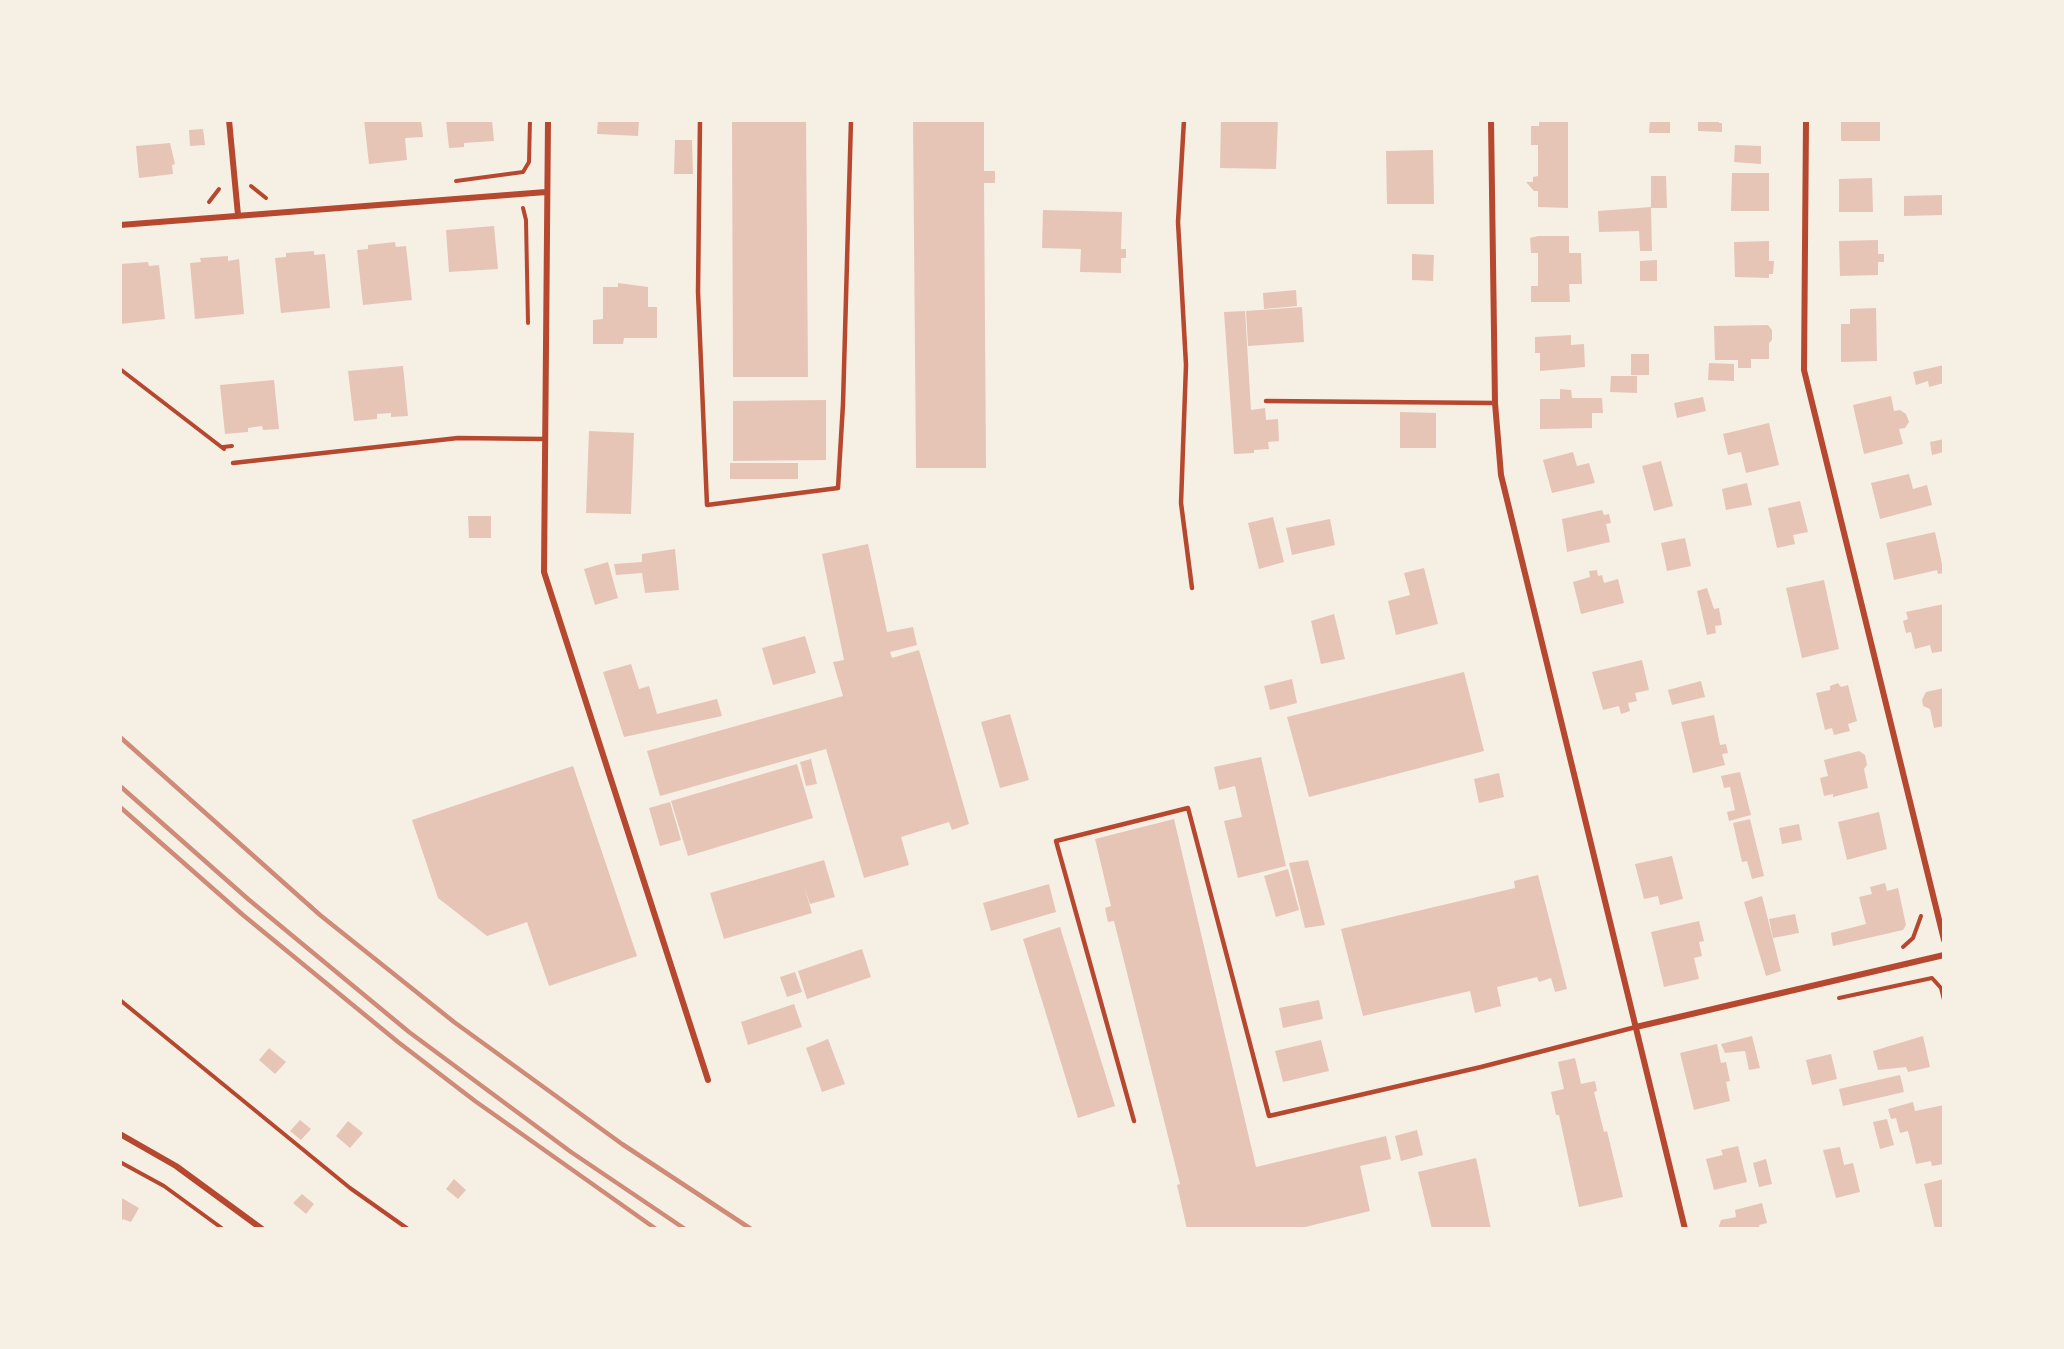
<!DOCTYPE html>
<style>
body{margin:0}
#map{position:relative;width:2064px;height:1349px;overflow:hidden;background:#f6efe4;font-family:"Varela Round",sans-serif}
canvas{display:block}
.frame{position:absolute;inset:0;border:122px solid #f6efe4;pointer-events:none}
</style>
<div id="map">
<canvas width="2064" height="1349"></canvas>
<div class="frame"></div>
</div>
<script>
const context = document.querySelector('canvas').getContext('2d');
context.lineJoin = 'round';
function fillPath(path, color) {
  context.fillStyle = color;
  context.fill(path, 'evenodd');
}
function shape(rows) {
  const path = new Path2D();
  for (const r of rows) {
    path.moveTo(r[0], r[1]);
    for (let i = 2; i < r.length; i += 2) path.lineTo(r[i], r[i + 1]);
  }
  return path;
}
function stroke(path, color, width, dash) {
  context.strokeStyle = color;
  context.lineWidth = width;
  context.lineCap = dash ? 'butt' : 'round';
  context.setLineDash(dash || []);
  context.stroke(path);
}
fillPath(shape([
 [364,120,421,120,423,137,405,138,407,160,369,164],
 [446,120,492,120,494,141,464,143,464,147,449,148],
 [598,120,639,120,638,136,597,134],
 [732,120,806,120,808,377,733,377],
 [913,120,984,120,984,171,995,171,995,183,984,183,986,468,916,468],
 [1221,120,1278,120,1276,169,1220,168],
 [1539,120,1568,120,1568,208,1538,207,1538,191,1534,191,1526,182,1533,182,1533,177,1538,176,1538,145,1531,145,1531,126,1539,126],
 [1650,120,1670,120,1670,133,1649,133],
 [1698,120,1719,120,1719,123,1722,123,1722,132,1698,131],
 [1841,120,1880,120,1880,141,1841,141],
 [203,129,205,145,190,146,189,130],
 [675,140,692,140,693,174,674,174],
 [170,143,175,164,172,165,173,174,139,178,136,146],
 [1735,145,1761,146,1761,164,1734,162],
 [1433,150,1434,204,1387,204,1386,151],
 [1732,173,1769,173,1769,211,1731,211],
 [1651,176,1666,176,1667,208,1651,208],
 [1872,178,1873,212,1839,212,1839,179],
 [1944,195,1944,215,1904,216,1904,196],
 [1651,207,1652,251,1640,251,1639,231,1599,232,1598,211],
 [1043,210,1122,212,1121,249,1126,249,1126,258,1121,258,1121,273,1080,272,1081,249,1042,248],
 [494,226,498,269,449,272,446,230],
 [1538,236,1569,236,1569,253,1581,253,1582,284,1569,284,1570,302,1531,302,1531,286,1538,286,1538,253,1531,253,1530,238],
 [1878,240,1878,254,1884,254,1884,262,1878,262,1878,275,1840,276,1839,241],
 [1769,241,1769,261,1774,261,1773,274,1769,274,1769,278,1735,277,1734,242],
 [395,242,396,247,406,246,412,300,363,305,357,250,368,249,368,245],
 [314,251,314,255,325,254,330,308,281,313,275,258,286,257,286,253],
 [1412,254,1434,255,1433,281,1412,280],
 [228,256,228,261,239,259,244,314,195,319,190,263,201,262,200,258],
 [1657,260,1657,281,1640,281,1640,261],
 [148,262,149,266,159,265,165,319,120,324,120,264],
 [618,283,648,287,648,307,657,307,657,338,624,338,623,344,593,344,593,320,603,319,603,287,618,287],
 [1296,290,1297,306,1264,309,1263,293],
 [1302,307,1304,342,1248,346,1246,311],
 [1876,308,1877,361,1841,362,1841,324,1850,324,1850,309],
 [1245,311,1251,410,1265,408,1266,420,1278,419,1279,441,1268,442,1269,449,1254,450,1254,453,1234,454,1224,312],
 [1768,325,1772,330,1772,340,1769,343,1769,359,1751,359,1751,368,1738,368,1738,360,1715,360,1714,326],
 [1571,335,1571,345,1584,344,1585,367,1540,371,1540,353,1535,353,1535,337],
 [1631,354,1649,354,1649,375,1631,375],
 [1709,363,1734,364,1734,381,1708,380],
 [1944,365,1944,383,1929,387,1928,381,1916,385,1913,372],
 [403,366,408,416,391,417,391,413,377,414,377,419,354,421,348,371],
 [1611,376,1637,376,1637,393,1610,392],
 [274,380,279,429,263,430,262,426,248,428,248,432,225,434,220,385],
 [1560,389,1571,390,1572,398,1602,398,1603,413,1592,413,1592,428,1540,429,1540,399,1560,399],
 [1891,396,1894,411,1900,410,1906,414,1909,422,1905,428,1899,429,1903,444,1864,454,1853,405],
 [1703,397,1706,411,1677,418,1674,403],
 [826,400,826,460,733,461,733,401],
 [1400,412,1436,413,1436,448,1400,448],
 [1769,423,1779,465,1746,473,1741,452,1728,455,1723,434],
 [589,431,634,433,631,514,586,513],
 [1944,439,1944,452,1932,455,1930,442],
 [1573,452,1577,466,1589,463,1595,483,1552,493,1543,460],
 [1661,461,1673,506,1654,511,1642,466],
 [730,463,798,463,798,479,730,479],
 [1909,474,1913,489,1927,485,1932,505,1880,519,1871,483],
 [1747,483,1752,505,1726,510,1722,489],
 [1800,501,1808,532,1793,535,1795,544,1777,548,1768,508],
 [1602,510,1604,515,1609,514,1611,523,1606,524,1610,542,1567,552,1562,519],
 [468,516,491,516,491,538,469,538],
 [1273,517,1284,562,1259,569,1248,523],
 [1330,519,1335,545,1292,555,1286,528],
 [1935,532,1944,573,1938,574,1937,570,1894,580,1886,543],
 [1685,538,1691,566,1667,571,1661,543],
 [868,544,887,632,913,627,917,645,890,652,892,658,919,650,969,824,952,830,949,822,901,837,909,865,864,878,826,749,660,796,647,751,843,696,833,662,844,660,822,554],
 [675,549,679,590,645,593,642,573,616,575,614,564,642,562,642,554],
 [608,562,618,598,595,605,584,569],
 [1424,568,1438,624,1396,635,1388,601,1410,595,1404,573],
 [1597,570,1598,576,1602,575,1604,583,1618,579,1624,603,1581,614,1573,582,1590,577,1589,571],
 [1824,580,1839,649,1802,658,1786,588],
 [1707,588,1714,609,1719,608,1722,625,1715,626,1716,633,1707,635,1697,591],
 [1944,604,1944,651,1932,653,1930,645,1915,649,1911,632,1906,633,1903,621,1908,619,1906,612],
 [1334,614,1345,659,1321,664,1311,621],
 [805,636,816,673,773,685,762,648],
 [1642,660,1649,690,1635,693,1637,701,1628,703,1630,711,1621,714,1619,706,1603,710,1592,672],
 [631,664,639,689,649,686,657,714,717,699,722,716,624,737,603,672],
 [1464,672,1484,751,1309,797,1287,717],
 [1292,679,1297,703,1270,710,1264,686],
 [1701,681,1705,697,1672,705,1668,690],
 [1838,683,1841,687,1848,685,1857,721,1848,724,1850,731,1834,735,1832,728,1825,730,1816,693,1830,690,1830,686],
 [1944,688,1944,726,1934,728,1930,709,1923,706,1922,700,1926,692],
 [1010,714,1029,780,1000,788,981,722],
 [1714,715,1720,745,1726,744,1728,753,1722,754,1725,765,1693,773,1681,722],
 [1859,751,1865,755,1867,765,1864,769,1868,788,1833,797,1833,794,1824,796,1820,778,1828,776,1824,760],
 [1261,757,1286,866,1238,878,1224,821,1242,817,1235,786,1219,790,1214,767],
 [811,759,817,784,806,786,800,762],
 [797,764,813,818,688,856,671,801],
 [573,766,637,956,549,986,527,922,487,936,438,898,412,820],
 [1740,772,1751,815,1729,821,1727,812,1735,810,1730,787,1724,788,1721,776],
 [1499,773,1504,797,1479,803,1474,779],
 [670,802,681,840,660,846,649,808],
 [1879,812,1887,849,1847,860,1838,822],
 [1174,819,1256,1167,1386,1136,1391,1159,1360,1166,1370,1211,1297,1229,1187,1229,1177,1185,1180,1184,1114,921,1108,922,1105,908,1111,906,1095,839],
 [1750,819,1764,876,1752,879,1747,861,1742,862,1733,823],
 [1799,824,1802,840,1782,844,1779,828],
 [1672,856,1683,899,1660,905,1658,896,1644,899,1635,864],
 [824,860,835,897,810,904,804,886,812,913,724,939,710,893],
 [1308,860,1325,925,1305,928,1289,863],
 [1288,869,1299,910,1276,917,1264,876],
 [1538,875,1567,989,1555,992,1551,978,1539,982,1537,977,1497,987,1501,1006,1475,1013,1470,991,1363,1016,1341,929,1515,888,1514,881],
 [1885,883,1887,891,1898,888,1906,925,1903,930,1833,946,1831,933,1866,924,1859,897,1872,894,1870,887],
 [1049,884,1056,912,991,931,983,903],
 [1762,896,1781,971,1766,976,1744,902],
 [1795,914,1799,933,1773,938,1769,919],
 [1699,921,1704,941,1699,942,1702,956,1694,958,1699,979,1664,987,1651,932],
 [1060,927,1115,1106,1078,1118,1023,939],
 [862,949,871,977,807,999,798,971],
 [795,972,802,992,787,997,780,977],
 [1319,1000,1323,1019,1283,1028,1279,1008],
 [794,1004,802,1027,748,1045,741,1022],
 [1752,1036,1760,1068,1749,1070,1745,1051,1725,1053,1721,1044],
 [1923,1036,1930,1067,1908,1072,1906,1067,1878,1070,1873,1051],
 [828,1039,845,1084,822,1092,806,1048],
 [1321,1040,1329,1071,1283,1082,1275,1051],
 [1717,1044,1721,1063,1726,1062,1730,1081,1726,1082,1730,1101,1694,1110,1680,1053],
 [269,1048,286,1062,275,1074,259,1060],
 [1831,1054,1837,1079,1812,1085,1806,1060],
 [1575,1058,1581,1084,1595,1081,1597,1091,1594,1092,1604,1132,1607,1131,1623,1197,1579,1207,1559,1115,1556,1115,1551,1092,1564,1089,1558,1062],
 [1900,1075,1904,1092,1843,1106,1839,1089],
 [1913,1102,1915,1111,1944,1105,1943,1164,1932,1166,1931,1161,1916,1164,1908,1131,1900,1133,1896,1118,1891,1119,1888,1109],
 [1887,1119,1894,1145,1880,1149,1873,1122],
 [300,1120,311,1129,301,1140,290,1131],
 [348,1121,363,1133,350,1148,336,1136],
 [1417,1130,1423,1155,1401,1161,1395,1136],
 [1738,1146,1747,1182,1714,1190,1706,1159,1723,1155,1721,1150],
 [1840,1147,1844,1165,1853,1163,1860,1192,1836,1198,1823,1150],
 [1476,1158,1491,1229,1432,1229,1418,1172],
 [1766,1159,1772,1184,1759,1187,1753,1163],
 [454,1179,466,1190,458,1199,446,1189],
 [1944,1179,1944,1229,1935,1229,1924,1184],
 [302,1194,314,1204,306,1214,293,1203],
 [120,1197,139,1208,131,1222,123,1219,120,1225],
 [1762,1203,1767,1223,1759,1225,1760,1229,1718,1229,1721,1220,1736,1217,1735,1210]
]), '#e6c5b7');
stroke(shape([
 [456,181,523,172,529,162,530,120],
 [251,186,266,198],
 [209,202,219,189],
 [523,208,526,220,528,323],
 [120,369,224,449],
 [223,447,232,446],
 [1903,947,1913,938,1921,916],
 [1839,998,1932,978,1941,988,1944,1000],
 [120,1000,350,1188,408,1229],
 [120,1162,164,1186,223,1229]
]), '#b5482f', 4);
stroke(shape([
 [700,120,698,292,707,505,838,488,843,404,851,120],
 [1184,120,1178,222,1186,365,1181,503,1192,588],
 [1266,401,1495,403],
 [233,463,458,438,544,439],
 [1134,1121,1056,841,1188,808,1269,1116,1481,1067,1636,1027]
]), '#b5482f', 4.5);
stroke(shape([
 [229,120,238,215],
 [548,120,544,572,708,1080],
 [1491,120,1495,403,1501,475,1685,1229],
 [1806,120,1804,370,1944,940],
 [120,225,546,192],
 [1636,1027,1944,955],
 [120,1134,176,1166,262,1229]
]), '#b5482f', 6);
stroke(shape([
 [120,737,320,915,454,1022,622,1144,751,1229],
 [120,786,248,899,409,1032,571,1152,685,1229],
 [120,807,243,915,398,1042,475,1101,656,1229]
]), '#cf8b77', 4.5);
</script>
